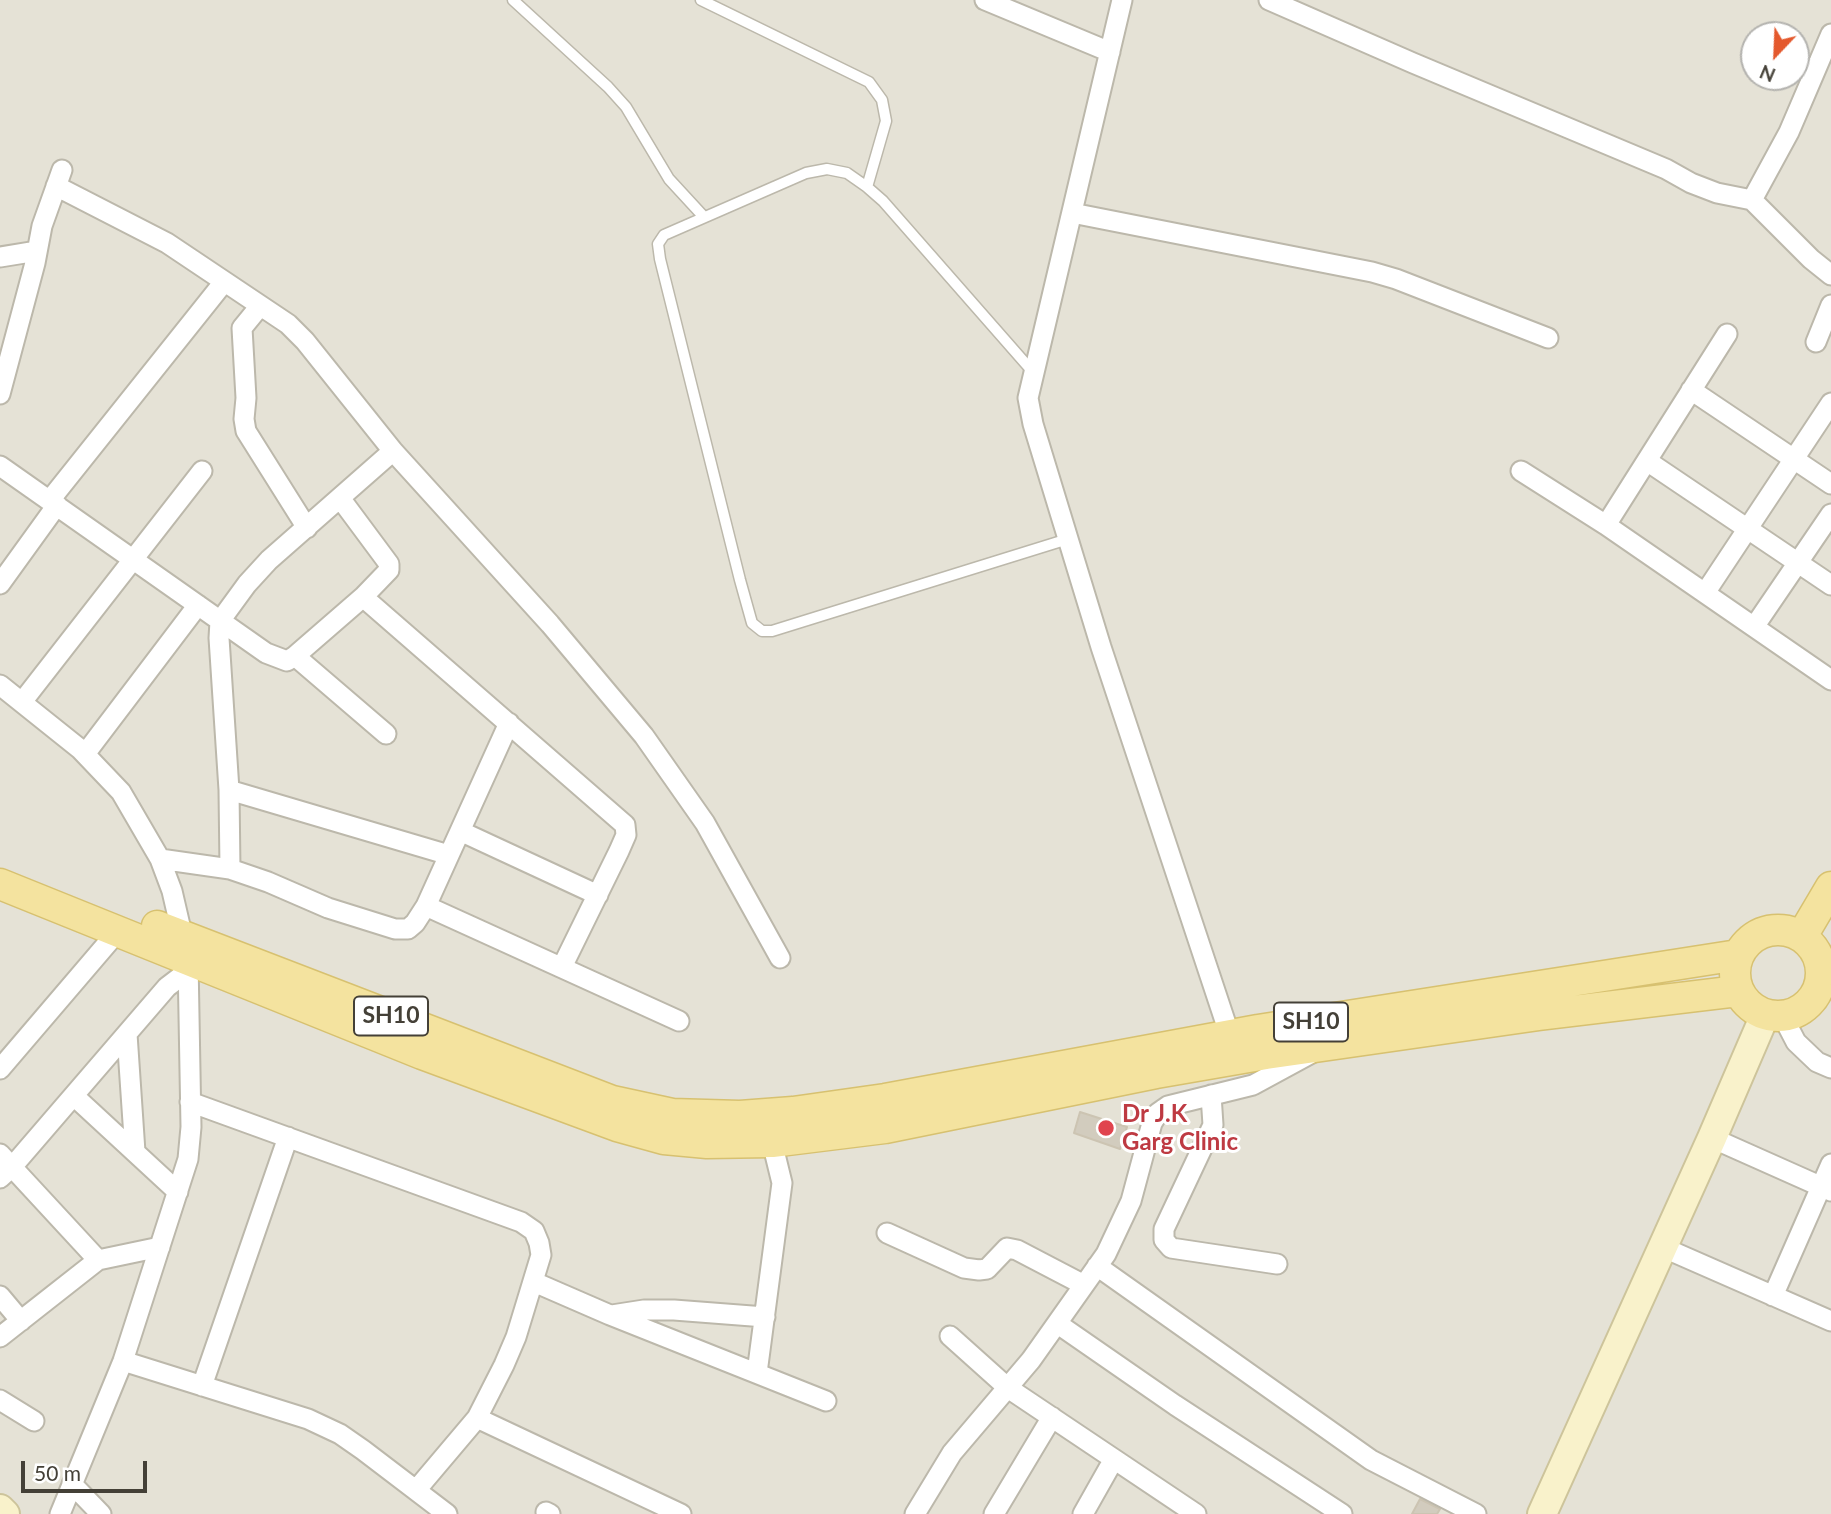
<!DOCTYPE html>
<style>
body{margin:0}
#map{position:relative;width:1831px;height:1514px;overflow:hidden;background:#f2f0e8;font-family:Lato,sans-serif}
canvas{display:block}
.north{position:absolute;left:1740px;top:21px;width:70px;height:70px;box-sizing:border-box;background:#fff;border:2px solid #b4b3af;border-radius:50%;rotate:203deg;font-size:19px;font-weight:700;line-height:28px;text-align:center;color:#444037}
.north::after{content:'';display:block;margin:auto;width:24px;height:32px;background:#e4592d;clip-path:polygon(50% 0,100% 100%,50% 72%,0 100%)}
.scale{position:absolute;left:21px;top:1461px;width:126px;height:32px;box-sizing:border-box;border:4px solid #444037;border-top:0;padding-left:9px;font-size:21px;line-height:24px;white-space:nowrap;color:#444037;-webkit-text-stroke:5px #fff;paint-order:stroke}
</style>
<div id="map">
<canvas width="1831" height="1514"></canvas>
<div class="north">N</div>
<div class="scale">50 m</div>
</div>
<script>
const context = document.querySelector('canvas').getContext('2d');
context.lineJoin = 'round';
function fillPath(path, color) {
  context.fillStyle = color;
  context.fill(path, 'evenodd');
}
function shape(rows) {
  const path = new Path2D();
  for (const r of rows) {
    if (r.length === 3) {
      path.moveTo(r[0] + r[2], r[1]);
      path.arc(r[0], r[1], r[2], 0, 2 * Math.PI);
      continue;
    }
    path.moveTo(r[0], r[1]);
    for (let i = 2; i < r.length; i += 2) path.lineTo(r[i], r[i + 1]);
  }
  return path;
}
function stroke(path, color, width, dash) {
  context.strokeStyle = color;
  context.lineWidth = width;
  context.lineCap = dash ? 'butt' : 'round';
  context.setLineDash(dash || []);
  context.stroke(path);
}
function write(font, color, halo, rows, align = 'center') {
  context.font = font + ' Lato,sans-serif';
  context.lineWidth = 6;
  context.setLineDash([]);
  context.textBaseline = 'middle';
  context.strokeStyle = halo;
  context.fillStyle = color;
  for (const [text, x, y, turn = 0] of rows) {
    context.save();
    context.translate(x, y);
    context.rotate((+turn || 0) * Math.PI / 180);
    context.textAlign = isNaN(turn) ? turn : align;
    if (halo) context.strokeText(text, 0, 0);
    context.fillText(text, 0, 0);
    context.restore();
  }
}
fillPath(shape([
 [0,0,1831,0,1831,1514,0,1514],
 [1754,35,1796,35,1796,77,1754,77]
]), '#e5e2d6');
const building = shape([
 [1080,1112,1127,1127,1120,1149,1074,1133,1080,1112],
 [1420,1499,1440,1509,1437,1514,1412,1514,1420,1499]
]);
fillPath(building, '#d2ccbe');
stroke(building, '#ccc4b2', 2);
const service = shape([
 [513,0,608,87,626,107,669,179,704,217],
 [701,0,869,82,882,100,886,121,867,187],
 [1033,372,883,201,867,187,847,173,827,169,806,173,664,235,658,244,660,259,740,580,752,623,762,631,772,631,1068,539]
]);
const minor = shape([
 [985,0,1110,52],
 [1122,0,1028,398,1033,424,1101,647,1233,1045],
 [1269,0,1413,63,1666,169,1691,183,1717,193,1752,200,1811,259,1831,275],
 [56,186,167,243,288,324,305,341,393,451,550,624,644,736,705,823,780,958],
 [1752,200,1789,132,1831,34],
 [1072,213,1372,272,1396,279,1548,338],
 [0,257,37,251],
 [260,306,242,328,246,398,244,419,246,431,307,528],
 [1816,342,1831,305],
 [1691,390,1831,484],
 [0,394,35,263,42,226,62,170],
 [1647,461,1831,585],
 [0,466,266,653,287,661,295,656,363,597,389,570,389,564,340,498],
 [1521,471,1606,525,1831,680],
 [50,500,224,282],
 [1606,525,1727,334],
 [0,584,57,505],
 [1705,593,1831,403],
 [363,597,625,825,626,835,619,851,562,967],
 [1754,627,1831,514],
 [295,656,386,734],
 [0,685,80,749,121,792,160,859,172,891,188,960,191,1127,188,1159,123,1361,60,1514],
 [22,702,202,471],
 [85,754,198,605],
 [229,790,449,855],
 [460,831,598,895],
 [160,859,230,869,268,882,328,908,395,929,408,929,415,923,426,906,509,723],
 [230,869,229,790,219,638,220,621,247,584,269,560,393,451],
 [426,906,679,1021],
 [1783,1017,1796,1042,1817,1062,1831,1068],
 [127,1034,135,1152],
 [0,1069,118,931],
 [1211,1095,1213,1125,1164,1229,1164,1240,1171,1248,1277,1264],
 [74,1096,178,1192],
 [190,1102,521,1222,534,1231,539,1243,541,1255,516,1337,504,1365,477,1418,417,1489],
 [1712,1138,1831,1191],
 [0,1154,98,1260],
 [0,1178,12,1167,167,987,188,971],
 [887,1233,964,1268,979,1270,987,1269,1007,1248,1017,1250,1084,1285],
 [1662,1247,1831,1321],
 [1097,1266,1371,1460,1476,1514],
 [534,1282,610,1315,826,1401],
 [0,1296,21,1321],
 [1773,1296,1831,1164],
 [612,1315,644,1310,674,1310,765,1317],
 [1058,1324,1175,1405,1342,1514],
 [950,1336,1008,1388,1196,1514],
 [0,1337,98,1260,160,1247],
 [123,1361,308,1419,340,1434,363,1450,447,1514],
 [757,1373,782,1183,772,1142],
 [202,1386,288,1137],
 [0,1400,34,1421],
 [477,1418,681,1514],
 [72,1484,101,1514],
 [546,1512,550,1514],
 [915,1514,952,1453,1031,1360,1106,1254,1131,1201,1152,1123,1158,1113,1168,1106,1253,1085,1312,1053],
 [994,1514,1052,1417],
 [1083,1514,1114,1459]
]);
const secondary = shape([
 [0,1509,5,1514],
 [1542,1514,1712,1138,1765,1015]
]);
const primary = shape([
 [0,884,422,1054,617,1126,664,1139,707,1143,772,1142,885,1128,1156,1073,1266,1054,1539,1015,1738,991],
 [157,926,612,1101,672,1114,740,1116,793,1112,885,1099,1258,1030,1738,955],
 [1778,973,43],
 [1802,936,1831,887]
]);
stroke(service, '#bcb8ab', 13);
stroke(minor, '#bcb8ab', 23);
stroke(secondary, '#cdc49b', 32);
stroke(primary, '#d7c170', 33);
stroke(service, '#fff', 10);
stroke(minor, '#fff', 19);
stroke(secondary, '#f9f2cb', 28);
stroke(primary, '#f4e39f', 30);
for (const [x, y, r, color] of [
 [1106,1128,9,"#e0444e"]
]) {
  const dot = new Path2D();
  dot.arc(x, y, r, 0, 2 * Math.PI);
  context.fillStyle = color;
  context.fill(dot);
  stroke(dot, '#fff', 2.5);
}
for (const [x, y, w] of [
 [391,1016,74],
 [1311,1022,74]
]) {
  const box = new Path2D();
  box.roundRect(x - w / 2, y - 19.5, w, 39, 5);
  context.fillStyle = '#fff';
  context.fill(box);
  stroke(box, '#444037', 2);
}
write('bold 23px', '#444037', null, [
 ["SH10",391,1016],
 ["SH10",1311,1022]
]);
write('bold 24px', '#be3a42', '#fff', [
 ["Dr J.K",1122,1114],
 ["Garg Clinic",1122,1142]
], 'left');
</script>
